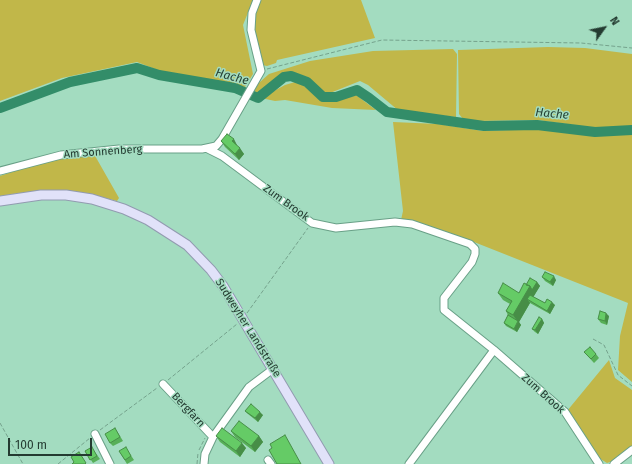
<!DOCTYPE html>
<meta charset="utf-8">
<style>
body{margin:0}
#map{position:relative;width:632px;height:464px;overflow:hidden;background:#a3dcc0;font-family:"Fira Sans",sans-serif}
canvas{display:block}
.north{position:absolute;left:584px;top:8px;width:40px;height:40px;-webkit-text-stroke:3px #a3dcc0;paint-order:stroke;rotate:57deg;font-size:11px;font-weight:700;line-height:16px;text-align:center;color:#243b31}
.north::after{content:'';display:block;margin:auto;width:14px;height:18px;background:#243b31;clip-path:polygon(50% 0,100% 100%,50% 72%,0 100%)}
.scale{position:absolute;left:8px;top:438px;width:84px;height:18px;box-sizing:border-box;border:2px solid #243b31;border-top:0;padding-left:5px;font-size:12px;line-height:14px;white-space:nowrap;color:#243b31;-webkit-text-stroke:3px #a3dcc0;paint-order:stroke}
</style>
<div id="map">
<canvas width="632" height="464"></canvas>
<div class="north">N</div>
<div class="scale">100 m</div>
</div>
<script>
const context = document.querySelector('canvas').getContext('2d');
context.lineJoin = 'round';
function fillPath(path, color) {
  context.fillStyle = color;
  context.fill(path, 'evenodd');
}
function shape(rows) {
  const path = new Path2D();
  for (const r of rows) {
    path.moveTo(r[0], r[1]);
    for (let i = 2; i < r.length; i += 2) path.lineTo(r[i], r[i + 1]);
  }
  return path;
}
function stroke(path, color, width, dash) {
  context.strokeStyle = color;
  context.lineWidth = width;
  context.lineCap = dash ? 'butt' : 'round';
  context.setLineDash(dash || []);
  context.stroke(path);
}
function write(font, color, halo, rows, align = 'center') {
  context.font = font + ' "Fira Sans",sans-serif';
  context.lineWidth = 3;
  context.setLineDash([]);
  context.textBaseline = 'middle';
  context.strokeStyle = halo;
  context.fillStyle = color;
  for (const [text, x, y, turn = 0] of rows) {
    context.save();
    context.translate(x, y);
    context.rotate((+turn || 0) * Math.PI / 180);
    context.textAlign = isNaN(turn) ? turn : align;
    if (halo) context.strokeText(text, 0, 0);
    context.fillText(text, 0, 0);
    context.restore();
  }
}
fillPath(shape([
 [0,0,253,0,243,25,253,74,245,87,160,71,137,62,62,78,0,101],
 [260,0,361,0,375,38,277,60,276,63,267,66,262,65,253,27,254,13],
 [548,47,585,48,632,54,632,128,628,129,594,128,538,120,475,121,463,119,459,114,458,50],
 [453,49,457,54,456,117,399,111,368,85,360,81,330,93,324,92,307,77,294,73,274,80,257,93,252,89,269,74,310,61,373,51],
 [295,82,301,83,321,101,333,102,356,95,376,110,332,108,285,100,275,101,261,98,285,85],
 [393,122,438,124,483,131,535,129,595,135,632,133,632,382,618,370,620,336,628,303,474,242,401,220,403,211],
 [94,154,119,198,117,201,94,195,42,190,0,196,0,176,23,168,63,158],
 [609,360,615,378,632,390,632,446,616,460,607,463,599,458,567,411]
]), '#c1b749');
stroke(shape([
 [0,108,70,82,137,68,159,75,235,88,258,98,284,77,291,76,307,82,323,97,336,97,357,90,369,98,387,112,484,126,537,125,595,132,632,130]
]), '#338d69', 10);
const minor = shape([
 [208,149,222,156,312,223,336,228,395,222,412,224,470,244,475,249,475,254,472,262,444,298,444,310,494,350,409,464],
 [0,171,61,155,119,149,202,149,216,146,222,139,261,71,251,30,252,13,257,0],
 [494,350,565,412,599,464],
 [163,384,213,437],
 [95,434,110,464],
 [268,460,271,464],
 [204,464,205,454,213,437,249,387,273,369],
 [614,464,632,450]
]);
const major = shape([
 [0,201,41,195,66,195,92,199,124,209,148,220,187,245,211,270,223,286,329,464]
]);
stroke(minor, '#69a087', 9);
stroke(major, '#929bb0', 11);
stroke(shape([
 [267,69,382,40,581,43,632,48],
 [247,313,308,228],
 [593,339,604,345,618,375,632,386],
 [168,380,237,324],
 [0,423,23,464],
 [100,430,157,388],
 [199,450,205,438],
 [58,464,90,438],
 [197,464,198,453]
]), '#75a28c', 1, [4, 2]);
stroke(minor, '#fff', 7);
stroke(major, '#e1e2f9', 9);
fillPath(shape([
 [221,141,237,145,237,146,244,154,239,160,225,147],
 [542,277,556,280,553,286,545,281],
 [537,282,540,286,533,297,545,303,555,305,550,314,530,303,519,322,521,325,517,332,506,326,504,323,508,315,506,311,510,304,503,300,498,293,519,293,526,285],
 [609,316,607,325,601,323,598,319],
 [542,319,544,323,538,334,535,332,532,329],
 [584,352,596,354,599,358,594,363],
 [245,411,263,415,258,422,248,414],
 [115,428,123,441,113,446,110,443],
 [231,431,259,436,263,442,255,452,235,437],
 [216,436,246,448,240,457,220,442],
 [85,451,94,451,100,459,93,463],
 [119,451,128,451,134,460,127,464]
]), '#57af58');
fillPath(shape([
 [234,139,237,145,236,147,232,141],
 [240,148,244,154,239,160,235,154],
 [554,276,556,280,553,286,550,282],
 [537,282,540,286,531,301,527,299,530,303,519,322,521,325,517,332,514,329,518,322,513,315,530,286],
 [552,302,555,305,550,314,547,311],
 [606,313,609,316,607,325,605,321],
 [542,319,544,323,538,334,535,330],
 [260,412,263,415,258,422,255,418],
 [259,436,263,442,255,452,251,446],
 [242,443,246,448,240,457,236,451]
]), '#478e47');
const building = shape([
 [227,134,234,139,232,141,240,148,235,154,221,141,227,134],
 [545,272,554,276,550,282,542,277,545,272],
 [530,278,537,282,532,290,530,286,526,285,530,278],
 [503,283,519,293,524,283,530,286,513,315,506,311,512,301,498,293,503,283],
 [530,295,545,303,547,299,552,302,547,311,527,299,530,295],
 [600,311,606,313,605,321,598,319,600,311],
 [508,315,518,321,514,329,504,323,508,315],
 [539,317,542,319,535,330,532,329,539,317],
 [590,347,596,354,591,359,584,352,590,347],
 [251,404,260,412,255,418,245,411,251,404],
 [239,421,259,436,251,446,231,431,239,421],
 [115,428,120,437,110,443,105,434,115,428],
 [222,428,242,443,236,451,216,436,222,428],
 [285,435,301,464,277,464,269,450,272,448,270,444,285,435],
 [92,447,97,456,90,460,85,451,92,447],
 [126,447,131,456,125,460,119,451,126,447],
 [79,452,86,463,85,464,72,464,74,462,71,457,79,452]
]);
fillPath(building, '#65cb66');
stroke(building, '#478e47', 1);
write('11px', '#243b31', '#a3dcc0', [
 ["Am Sonnenberg",103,152,-4],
 ["Zum Brook",286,203,36],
 ["Sudweyher Landstraße",248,328,58],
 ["Zum Brook",543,394,42],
 ["Bergfarn",188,410,47]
]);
write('italic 12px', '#264235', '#a3dcc0', [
 ["Hache",232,77,15],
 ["Hache",552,114,5]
]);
</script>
